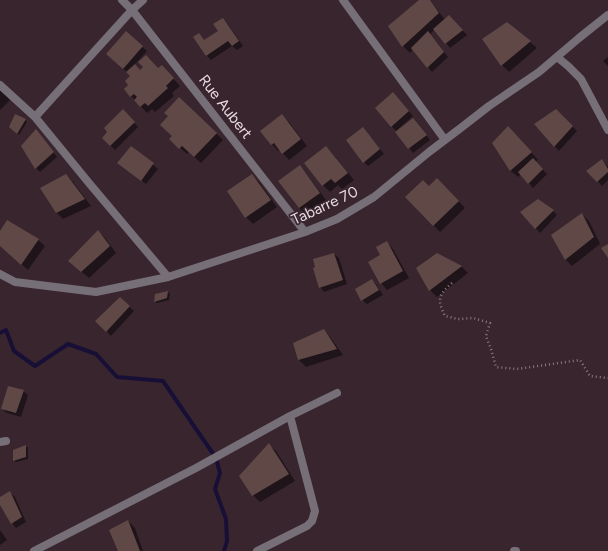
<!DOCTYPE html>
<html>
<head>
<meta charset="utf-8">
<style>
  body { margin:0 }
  canvas { display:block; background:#38252e }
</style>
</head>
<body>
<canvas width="608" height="551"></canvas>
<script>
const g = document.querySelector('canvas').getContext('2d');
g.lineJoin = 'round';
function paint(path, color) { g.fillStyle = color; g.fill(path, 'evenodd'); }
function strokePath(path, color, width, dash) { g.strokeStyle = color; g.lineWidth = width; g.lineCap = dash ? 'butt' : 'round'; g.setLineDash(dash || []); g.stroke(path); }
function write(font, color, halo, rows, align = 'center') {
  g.font = font + ' Figtree,sans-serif'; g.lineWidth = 3.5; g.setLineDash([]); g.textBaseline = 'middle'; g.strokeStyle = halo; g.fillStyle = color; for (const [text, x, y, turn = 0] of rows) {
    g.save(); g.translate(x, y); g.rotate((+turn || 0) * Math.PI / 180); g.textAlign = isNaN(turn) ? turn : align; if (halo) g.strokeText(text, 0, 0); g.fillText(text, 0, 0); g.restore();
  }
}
paint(new Path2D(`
  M420,0H430L445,20L449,16L467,35L450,48L435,29L430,34L448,57L432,72L413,49L410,53L403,46L389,26Z
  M223,19L227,23L243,46L237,50L232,46L211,60L207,56L195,38L199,35L205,41L219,31Z
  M507,23L530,42L537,48L509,72L502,65Z
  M126,33L147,51L134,65L140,71L159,69L168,73L180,86L172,93L174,96L155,112L152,109L147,113L131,96L130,86L131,76L112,58Z
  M608,57V66L603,61Z
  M0,88L12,98L0,110Z
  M179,98L223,140L201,163L189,152L187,154L170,139L173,136L169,117Z
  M397,98L413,116L396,131L376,108Z
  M556,110L577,131L559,151L535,125Z
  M123,111L138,127L115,150L103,138L108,132Z
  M282,116L289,122L307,146L289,160L280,150L278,151L272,144Z
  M25,120L27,122L19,135L10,127Z
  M418,124L430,140L413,153L397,132Z
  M367,133L384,154L368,166L364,162Z
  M515,134L538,160L535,162L547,174L533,188L521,174L518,177L511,171L493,143Z
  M40,135L57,157L40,172L36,168L22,146Z
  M131,147L158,169L146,184L123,167Z
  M326,147L333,154L354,180L342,189L338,185L330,192L323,185L306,163Z
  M602,160L608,167V180L602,186L588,171Z
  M299,166L306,173L326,200L306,214L299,208Z
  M66,175L73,182L91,206L63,219L56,212Z
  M252,175L259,182L277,207L253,224L246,217Z
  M444,186L465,208L440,232L406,197L429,187Z
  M553,211L557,215L540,233L522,212Z
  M582,214L589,221L600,244L572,266L566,260L552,235Z
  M98,231L105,238L116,253L89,278L76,267Z
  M0,233L38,240L45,246L28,270L0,245Z
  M387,242L393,249L409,278L387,290L381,283V255Z
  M334,254L339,258L347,284L324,292L320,287Z
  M438,254L462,267L468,273L437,297L430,290L417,268Z
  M372,280L376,284L383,295L367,304L362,300Z
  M168,292L170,294L169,300L157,303L155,302L156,295Z
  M120,298L134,311L111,336L97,321Z
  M324,330L330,337L343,355L306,367L299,360L295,343Z
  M23,391L28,395L21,417L7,413L2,409Z
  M269,445L276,451L295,481L260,502L253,495Z
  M26,446L28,448V459L16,462L14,460Z
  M10,493L15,497L26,522L16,528L12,523L0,503V498Z
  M128,521L135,528L143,551H119Z
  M0,530L7,540L0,545Z`), '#0007');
strokePath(new Path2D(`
  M0,333L6,330L14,351L35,366L68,344L96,354L117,377L163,381L216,458L220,473L215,489L226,519L227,541L224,551`), '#180f37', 4);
paint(new Path2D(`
  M419,0H430L439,13L402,47L388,26Z
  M449,15L463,30L445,44L433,29Z
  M223,18L239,41L232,46L228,41L206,56L193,37L199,33L204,40L218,31L213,24Z
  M507,22L531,41L501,66L482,39Z
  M126,31L143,46L123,69L106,54Z
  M428,31L444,52L427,68L411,48Z
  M146,55L158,68L162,65L174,78L166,86L168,88L148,106L145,103L140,107L134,100L137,97L134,94L130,97L124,89L128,85L125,81L130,76L126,72L135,64L140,70L143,67L138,62Z
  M393,92L409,111L391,127L375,108Z
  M179,97L217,133L194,157L182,146L179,149L169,139L172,136L160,125L168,116L164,113Z
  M123,109L135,122L110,146L102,138L107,132L104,128Z
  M556,109L573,126L554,147L534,124Z
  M15,114L26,119L17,134L9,127Z
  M282,114L301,139L282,154L274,143L271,145L260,131Z
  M413,118L427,135L408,149L395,132Z
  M508,126L532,152L510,171L492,143Z
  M363,127L380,149L363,163L346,140Z
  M36,129L54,152L35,169L21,146Z
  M131,146L154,163L141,181L117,163Z
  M326,146L348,173L335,183L331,179L322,186L304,163Z
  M533,158L543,169L528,184L518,172Z
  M602,159L608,169V172L597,182L586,171Z
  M300,165L320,193L299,208L278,181Z
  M66,174L85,199L56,213L40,188Z
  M252,174L271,200L245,218L227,191Z
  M437,178L459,201L433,226L405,197L423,180L429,186Z
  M538,199L554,210L535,229L520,212Z
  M582,213L594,237L565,260L551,235Z
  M7,220L39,239L21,265L0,246V231Z
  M98,230L110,246L81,272L68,261Z
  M387,241L403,271L380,284L368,262L380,255L376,247Z
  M608,244V258L601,248Z
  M334,253L343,280L319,288L313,268L315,267L313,259Z
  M437,253L462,266L429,291L416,268Z
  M372,279L379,290L361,301L355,289Z
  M168,291L167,298L154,302L155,294Z
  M120,297L130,306L106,332L95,321Z
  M324,329L337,349L298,360L293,343Z
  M8,386L24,390L16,413L1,409Z
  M269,443L289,474L252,496L239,476Z
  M26,445V457L13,461V450Z
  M10,491L22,517L11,524L0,505V497Z
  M128,520L140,551H118L109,530Z`), '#604847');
strokePath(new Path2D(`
  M452,283C438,295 437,300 445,316L458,319L473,318L490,323L486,336L491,349L496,367L517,369L580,360L590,376L608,378`), '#8b7b82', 2.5, [1, 3]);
strokePath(new Path2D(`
  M122,0L132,10L305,232
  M343,0L445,140
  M557,57L568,66L581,79L608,130
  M0,85L35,117L89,183L168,277
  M35,117L132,10L143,0
  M0,274L15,282L96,292L168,277L305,232L337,219L374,197L429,152L462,127L489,106L539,72L579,38L608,15
  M0,442L6,441
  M34,551L196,468L290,416L337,393
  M257,551L307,526L312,521L315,511L290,416
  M514,551H516`), '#766f78', 8);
write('15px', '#e8dae0', '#38252e', [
  ["Rue Aubert",225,107,52],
  ["Tabarre 70",325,206,-25]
]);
</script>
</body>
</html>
